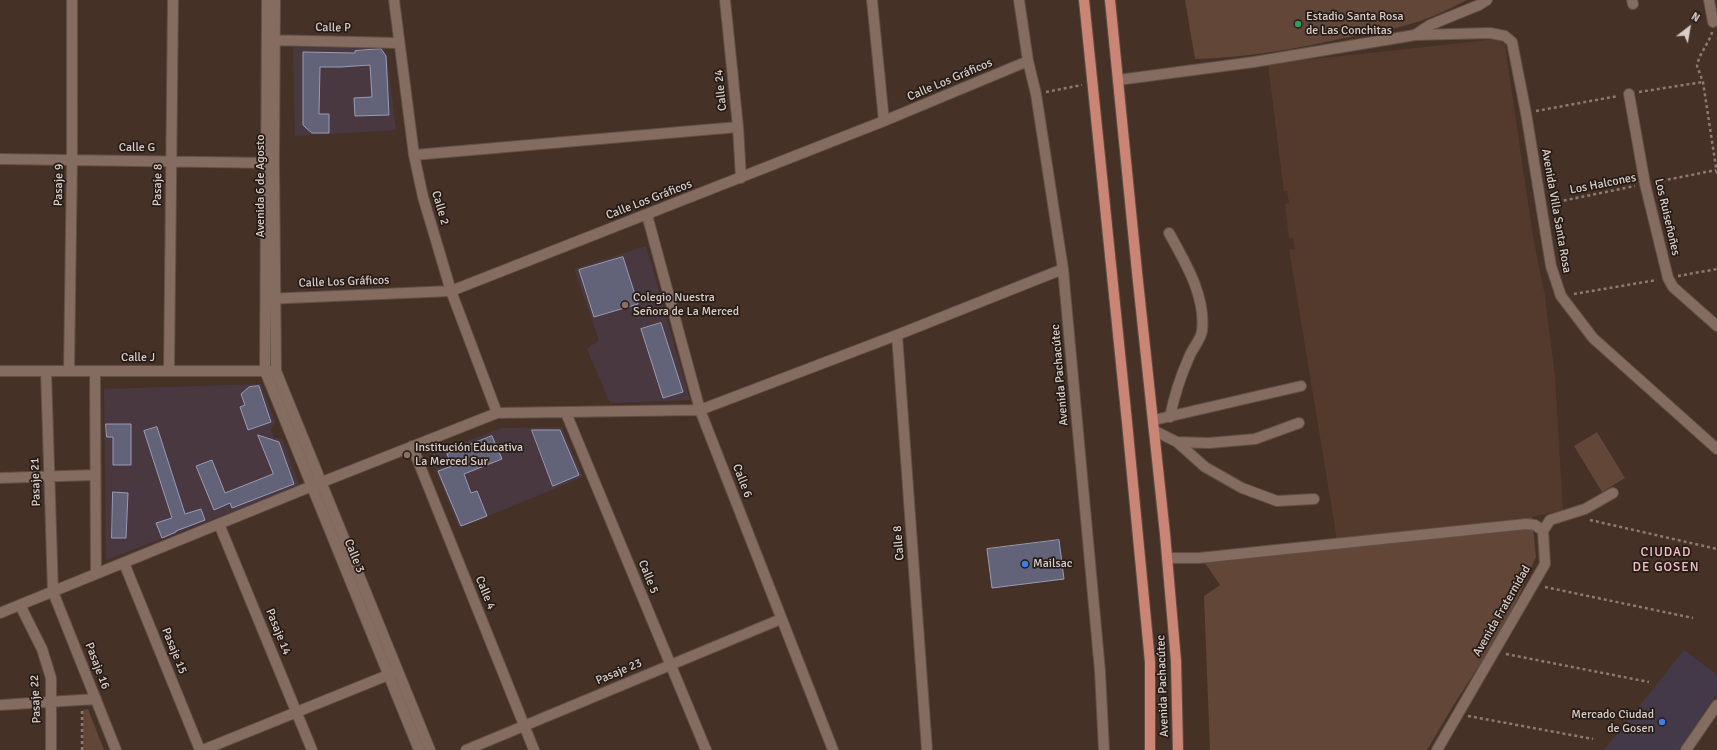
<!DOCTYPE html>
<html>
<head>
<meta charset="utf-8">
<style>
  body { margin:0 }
  #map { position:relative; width:1717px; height:750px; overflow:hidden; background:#453126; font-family:Signika,sans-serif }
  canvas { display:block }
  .north { position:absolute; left:1669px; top:8px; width:40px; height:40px; -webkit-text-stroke:3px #251b17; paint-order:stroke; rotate:31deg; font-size:11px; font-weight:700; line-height:16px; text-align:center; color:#dbcec7 }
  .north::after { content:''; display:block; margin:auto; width:14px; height:18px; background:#dbcec7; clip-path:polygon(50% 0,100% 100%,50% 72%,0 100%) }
</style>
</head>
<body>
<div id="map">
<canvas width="1717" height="750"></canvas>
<div class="north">N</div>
</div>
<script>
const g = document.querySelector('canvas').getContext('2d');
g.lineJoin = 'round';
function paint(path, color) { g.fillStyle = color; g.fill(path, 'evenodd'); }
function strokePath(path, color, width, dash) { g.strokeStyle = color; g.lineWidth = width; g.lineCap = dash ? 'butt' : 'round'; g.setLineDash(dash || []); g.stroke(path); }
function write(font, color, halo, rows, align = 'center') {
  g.font = font + ' Signika,sans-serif'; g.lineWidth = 3.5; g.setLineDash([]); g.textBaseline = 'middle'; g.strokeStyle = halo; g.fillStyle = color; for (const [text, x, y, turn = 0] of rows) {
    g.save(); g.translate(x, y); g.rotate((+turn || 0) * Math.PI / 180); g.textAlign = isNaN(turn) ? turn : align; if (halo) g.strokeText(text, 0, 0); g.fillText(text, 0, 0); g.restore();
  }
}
paint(new Path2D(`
  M1684,650L1717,675V693L1679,750H1604Z`), '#443949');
paint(new Path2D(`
  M1497,39L1505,45L1533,237L1545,296L1555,376L1563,510L1532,517L1337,540L1292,267L1289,250L1295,249L1293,238H1289L1285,204L1289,203L1287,191H1284L1282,177L1268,64Z`), '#543a2c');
paint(new Path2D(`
  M293,47L382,48L387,55L396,130L295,136Z
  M646,246L690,400L610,403L587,349L599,340L574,269Z
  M261,384L275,422L271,429L274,438L282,439L300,486L106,560L104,389Z
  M562,427L583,477L459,528L430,455L502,428Z`), '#4a3841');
paint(new Path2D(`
  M1185,0H1467C1455,6 1443,12 1431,17C1404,28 1374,32 1345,38C1295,49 1246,58 1195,59Z
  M1597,432L1625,478L1602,492L1574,446Z
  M1532,517L1536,557L1514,607L1484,658L1453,706L1427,750H1210L1204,596L1220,585L1203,560Z
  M88,709L104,750H83V710Z`), '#624638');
const building = new Path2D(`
  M381,49L386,56L389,115L355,116L354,98L372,97L370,65L341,67H320L319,114H329V133H312L306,128L303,125V52L355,53V51Z
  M623,257L638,304L594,317L579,270Z
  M661,323L683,392L663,398L641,329Z
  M259,386L271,422L248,430L240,407L245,405L241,394L249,387Z
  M106,424H131V465H113V437H107Z
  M157,427L185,514L201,509L205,520L176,531V532L162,538L156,523L172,518L144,431Z
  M532,430H560L579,475L553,486Z
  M258,435L279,442L294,484L232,508L230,503L214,510L196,466L212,460L225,493L273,474Z
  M492,436L502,459L464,474L471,493L477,491L487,516L461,526L438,471L452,466L447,454Z
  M113,492L128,493L126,538H112Z
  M1059,540L1064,579L992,588L987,549Z`);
paint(building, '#626379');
strokePath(building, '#9a9bb3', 1);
const minor = new Path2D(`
  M267,0L265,371L419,750
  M275,0L274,163L276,371L430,750
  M394,0L414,155L423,197L451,291L497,413
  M725,0L738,127L741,178
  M872,0L884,121
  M1019,0L1028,61L1036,94L1063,269L1100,671L1104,750
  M1632,0L1633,4
  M1709,0L1713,22
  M1415,35L1490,33L1505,36L1512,42L1526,113L1551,266L1561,296L1593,338L1717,449
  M268,40L398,43
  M1118,80L1254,62L1415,35L1430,25L1479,5L1487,0
  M1629,94L1645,184L1668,278L1673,287L1717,326
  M414,155L738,127
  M0,159L272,163
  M647,215L700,410L833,750
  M1169,233C1185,262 1206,296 1202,331C1201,339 1193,348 1190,355C1181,375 1174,396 1170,417
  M266,299L451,291L884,121L1028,61
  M897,335L927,750
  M0,371H272
  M46,371L53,592L116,750
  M69,371L72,160V0
  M95,371L96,574
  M169,371L173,0
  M566,413L706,750
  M1154,420L1301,386
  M1155,431L1177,442L1205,467L1242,488L1277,501L1314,499
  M1177,442L1209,443L1255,439L1299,423
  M412,446L534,750
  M0,478L95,475
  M219,524L312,750
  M1167,558H1199L1526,524L1535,525L1543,531
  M124,563L200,750
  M20,605L42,649L51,678V750
  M0,613L312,486L497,413L700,410L897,335L1063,269
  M0,705L96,699
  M203,750L393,673
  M466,750L781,619
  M1437,750L1545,564L1543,531L1550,520L1585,509L1613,493
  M1686,750L1717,705`);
const major = new Path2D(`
  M1084,0L1127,422L1150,662V750
  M1110,0L1137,272L1165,534L1176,661L1178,750`);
strokePath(minor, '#604f46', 12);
strokePath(major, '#604f46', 12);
strokePath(new Path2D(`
  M1712,32L1711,36L1699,58L1697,66L1703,82L1717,174
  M1046,92L1082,85
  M1639,92L1703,82
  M1536,111L1618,96
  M1656,182L1716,170
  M1552,203L1635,186
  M1678,276L1717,269
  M1574,294L1657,280
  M1590,520L1717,549
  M1545,587L1693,618
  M1506,654L1649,682
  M1468,716L1593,739
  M82,750V711`), '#8c7b72', 2.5, [3, 3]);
strokePath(minor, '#846c60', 10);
strokePath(major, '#cb8575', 10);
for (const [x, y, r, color] of [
  [1298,24,4,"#2e9e5b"],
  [625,305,4,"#8d6e63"],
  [407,455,4,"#8d6e63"],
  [1025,564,4,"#3f7fe0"],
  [1662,722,4,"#3f7fe0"]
]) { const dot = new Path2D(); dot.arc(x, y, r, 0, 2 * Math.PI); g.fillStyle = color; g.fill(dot); strokePath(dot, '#251b17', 1.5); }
write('12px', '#dbcec7', '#251b17', [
  ["Estadio Santa Rosa",1306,17],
  ["de Las Conchitas",1306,31],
  ["Colegio Nuestra",633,298],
  ["Señora de La Merced",633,312],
  ["Institución Educativa",415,448],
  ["La Merced Sur",415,462],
  ["Mailsac",1033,564],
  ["Mercado Ciudad",1654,715,"right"],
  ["de Gosen",1654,729,"right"]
], 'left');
write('12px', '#dbcec7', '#251b17', [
  ["Calle P",333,28,1],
  ["Calle Los Gráficos",950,80,-23],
  ["Calle 24",721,90,-96],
  ["Calle G",137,148],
  ["Los Halcones",1603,184,-11],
  ["Pasaje 9",59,185,-89],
  ["Pasaje 8",158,185,-89],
  ["Avenida 6 de Agosto",261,186,-90],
  ["Calle Los Gráficos",649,200,-21],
  ["Calle 2",440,208,74],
  ["Avenida Villa Santa Rosa",1556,211,80],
  ["Los Ruiseñoñes",1667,217,77],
  ["Calle Los Gráficos",344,282,-2],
  ["Calle J",138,358],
  ["Avenida Pachacútec",1060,375,-95],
  ["Calle 6",742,481,69],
  ["Pasaje 21",36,482,-92],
  ["Calle 8",899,543,-94],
  ["Calle 3",354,556,68],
  ["Calle 5",648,577,68],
  ["Calle 4",485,593,68],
  ["Avenida Fraternidad",1502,611,-60],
  ["Pasaje 14",278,632,68],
  ["Pasaje 15",174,651,68],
  ["Pasaje 16",97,666,69],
  ["Pasaje 23",619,672,-23],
  ["Avenida Pachacútec",1163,686,-92],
  ["Pasaje 22",36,699,-93]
]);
g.letterSpacing = '1px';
write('13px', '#f6c1c6', '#251b17', [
  ["CIUDAD",1666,553],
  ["DE GOSEN",1666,568]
]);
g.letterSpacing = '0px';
</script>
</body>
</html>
